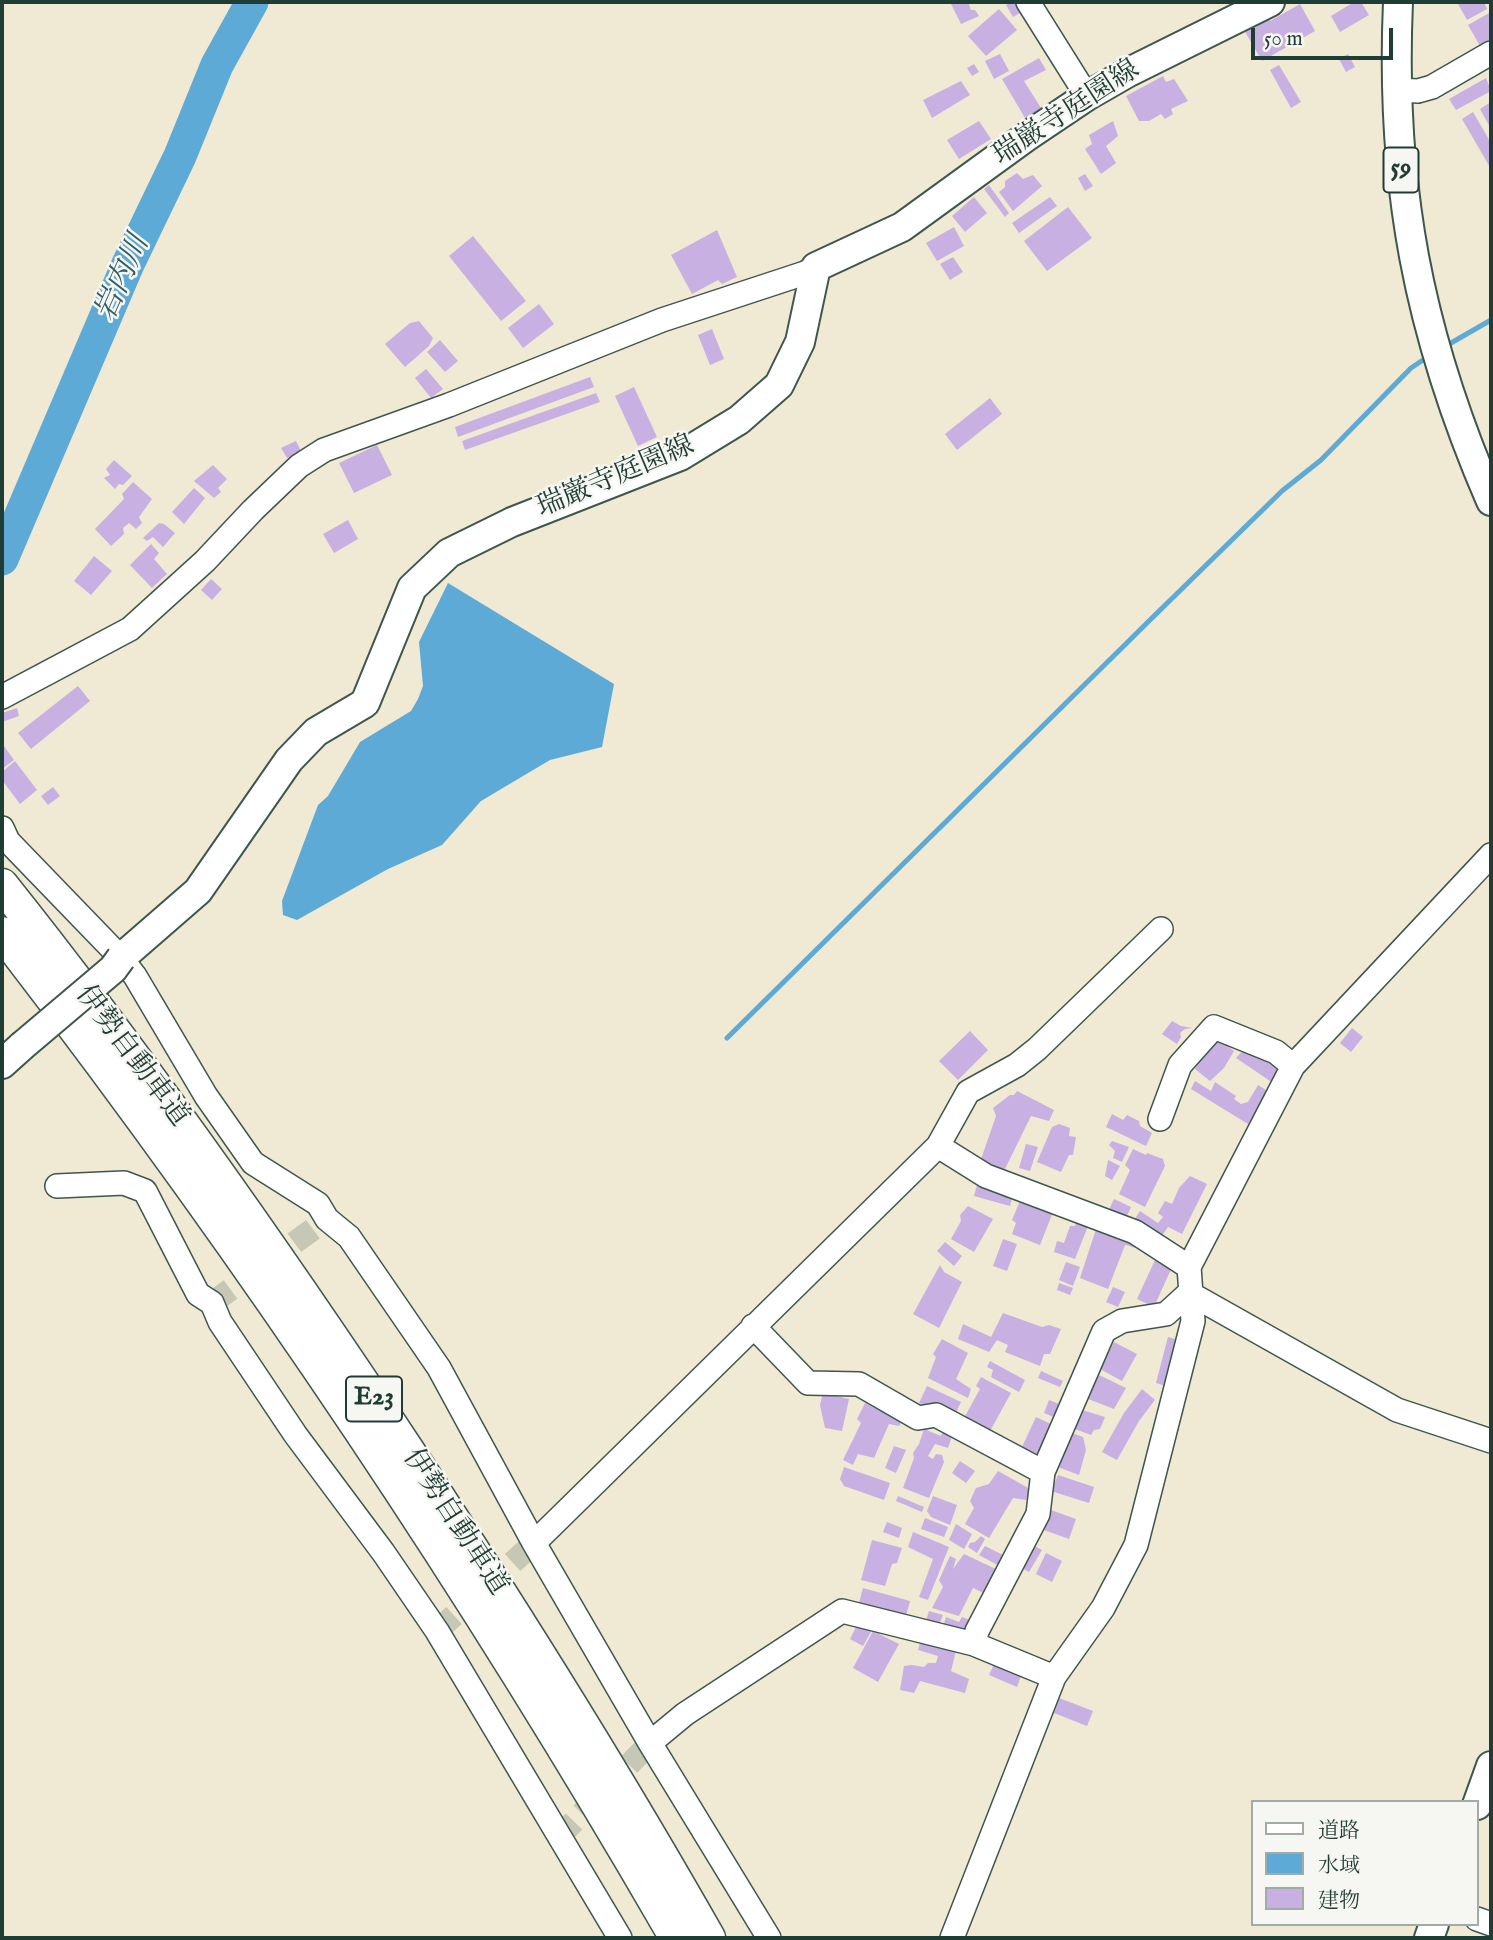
<!DOCTYPE html>
<html>
<head>
<meta charset="utf-8">
<style>
  body { margin:0 }
  #map { position:relative; width:1493px; height:1940px; overflow:hidden; background:#f0e9d4; font-family:"IM FELL English","Noto Serif JP",serif }
  canvas { display:block }
  .frame { position:absolute; inset:0; border:4px solid #1f3d34; pointer-events:none }
  .legend { position:absolute; left:1251px; top:1800px; width:228px; height:126px; box-sizing:border-box; background:#f6f6f2; border:2px solid #a0aca6; margin:0; padding:9px 12px; list-style:none; font-size:21px; color:#1f3d34 }
  .legend li { display:flex; align-items:center; gap:14px; height:35px }
  .legend b { width:35px; border:2px solid #a0aca6 }
  .scale { position:absolute; left:1251px; top:28px; width:142px; height:32px; box-sizing:border-box; border:4px solid #1f3d34; border-top:0; padding-left:9px; font-size:21px; line-height:24px; white-space:nowrap; color:#1f3d34; -webkit-text-stroke:5px #f6f6f2; paint-order:stroke }
</style>
</head>
<body>
<div id="map">
<canvas width="1493" height="1940"></canvas>
<div class="frame"></div>
<ul class="legend">
<li><b style="height:9px;background:#fff"></b>道路</li>
<li><b style="height:19px;background:#5eaad6"></b>水域</li>
<li><b style="height:19px;background:#c9b0e2"></b>建物</li>
</ul>
<div class="scale">50 m</div>
</div>
<script>
const g = document.querySelector('canvas').getContext('2d');
g.lineJoin = 'round';
function paint(path, color) { g.fillStyle = color; g.fill(path, 'evenodd'); }
function strokePath(path, color, width, dash) { g.strokeStyle = color; g.lineWidth = width; g.lineCap = dash ? 'butt' : 'round'; g.setLineDash(dash || []); g.stroke(path); }
function write(font, color, halo, rows, align = 'center') {
  g.font = font + ' "IM FELL English","Noto Serif JP",serif'; g.lineWidth = 5; g.setLineDash([]); g.textBaseline = 'middle'; g.strokeStyle = halo; g.fillStyle = color; for (const [text, x, y, turn = 0] of rows) {
    g.save(); g.translate(x, y); g.rotate((+turn || 0) * Math.PI / 180); g.textAlign = isNaN(turn) ? turn : align; if (halo) g.strokeText(text, 0, 0); g.fillText(text, 0, 0); g.restore();
  }
}
paint(new Path2D(`
  M448,583L614,684L602,747L550,760L481,801L442,845L388,869L297,920L283,915L282,901L318,805L328,796L360,742L411,711L418,699L423,686L419,642Z`), '#5eaad6');
strokePath(new Path2D(`
  M1444,347L1491,320
  M727,1038L1152,618L1282,491L1321,460L1411,368L1429,356`), '#5eaad6', 5);
strokePath(new Path2D(`
  M2,559L128,264L180,156L217,65L252,2`), '#5eaad6', 33);
paint(new Path2D(`
  M950,2H968L971,10H975L979,16L961,24Z
  M1012,2H1018L1023,11L1013,17L1006,5Z
  M1354,2H1361L1369,15L1340,32L1331,16Z
  M1457,2H1484L1487,9L1467,20Z
  M1300,4L1315,31L1262,61L1244,30L1269,17L1270,21Z
  M999,9L1017,30L986,56L968,36Z
  M1491,12V39L1480,46L1468,25Z
  M1000,54L1009,71L994,79L985,61Z
  M1348,54L1355,67L1346,72L1339,59Z
  M1039,58L1046,70L1024,81L1041,108L1025,118L1002,79Z
  M974,64L979,72L972,76L967,68Z
  M1279,65L1301,102L1291,108L1270,70Z
  M1163,76L1166,82L1174,79L1188,101L1171,109L1173,114L1165,119L1161,114L1149,121H1139L1126,96Z
  M1486,78L1491,91L1456,110L1449,99Z
  M961,81L970,95L932,118L923,100Z
  M1491,102V129L1480,109Z
  M1473,112L1491,143V169L1462,119Z
  M979,121L991,139L959,159L947,140Z
  M1113,121L1118,136L1106,146L1116,163L1101,174L1085,149L1092,144L1089,135Z
  M1017,173L1023,179L1033,175L1042,186L1013,211L999,192L1005,187V181Z
  M1085,174L1093,186L1085,191L1078,178Z
  M989,185L1009,213L1005,217L984,189Z
  M974,197L987,213L965,232L952,216Z
  M1050,197L1057,206L1019,233L1012,223Z
  M1068,207L1092,238L1047,271L1024,241Z
  M954,227L964,246L937,261L926,243Z
  M717,230L737,277L722,284L718,280L692,294L671,255Z
  M473,236L526,301L501,321L449,256Z
  M953,257L963,272L950,280L940,264Z
  M539,304L554,324L523,348L508,328Z
  M419,321L433,338L429,346L405,367L385,344L410,323Z
  M712,329L724,359L710,365L698,335Z
  M440,340L458,361L445,372L427,352Z
  M426,369L443,389L431,398L415,378Z
  M590,377L594,387L458,437L455,427Z
  M634,387L657,437L638,446L615,396Z
  M596,393L600,402L465,450L462,441Z
  M990,398L1002,414L957,450L945,434Z
  M296,441L301,451L287,458L281,448Z
  M377,445L392,475L354,493L339,463Z
  M114,460L132,476L123,485L119,484L115,489L104,478L110,475L106,469Z
  M213,465L227,479L218,488L221,492L214,498L194,481Z
  M133,482L152,499L139,517L142,523L136,529L129,523L123,528L124,534L111,546L95,529L124,499L122,494Z
  M194,488L205,498L184,524L172,512Z
  M348,520L358,539L334,553L323,534Z
  M159,523L164,524L175,533L163,547L153,537L147,541L143,538Z
  M151,544L159,553L154,559L167,574L152,588L130,565Z
  M94,556L112,571L91,595L74,581Z
  M211,579L222,589L212,600L201,590Z
  M78,686L90,701L31,749L18,733Z
  M17,708L19,716L2,722V713Z
  M4,746L14,760L2,769V748Z
  M15,761L37,790L20,804L2,780V772Z
  M53,787L60,796L48,805L41,796Z
  M1172,1021L1181,1026L1192,1028L1185,1029L1180,1033L1181,1037L1177,1044L1162,1034Z
  M1352,1028L1363,1037L1351,1052L1340,1043Z
  M970,1031L988,1050L958,1080L939,1061Z
  M1216,1037L1234,1051L1224,1068L1210,1081L1195,1069L1200,1061L1199,1057Z
  M1246,1047L1282,1069L1273,1083L1236,1058Z
  M1195,1081L1211,1091L1215,1082L1236,1096L1234,1099L1241,1104L1248,1102L1258,1085L1269,1092L1248,1124L1191,1089Z
  M1017,1091L1054,1110L1049,1121L1031,1116L1003,1173L980,1162L996,1116L993,1108L1010,1095H1014Z
  M1112,1114L1123,1120L1127,1115L1139,1121L1140,1126L1152,1133L1146,1146L1106,1127Z
  M1059,1124L1070,1128L1069,1136L1076,1137L1073,1155H1069L1061,1172L1037,1162L1052,1127Z
  M1112,1141L1129,1147L1122,1162L1113,1158L1115,1151L1109,1145Z
  M1026,1144L1038,1147L1030,1171L1019,1168Z
  M1133,1149L1146,1155L1147,1153L1163,1159L1165,1166L1145,1207L1119,1194L1130,1170L1125,1165Z
  M1108,1160L1120,1166L1112,1180L1105,1176Z
  M1190,1176L1207,1184L1182,1234L1168,1227L1157,1243L1130,1226L1140,1211L1158,1223L1163,1217L1158,1213L1165,1201L1172,1204L1179,1188Z
  M978,1181L1014,1191L1010,1206L974,1196Z
  M1022,1196L1055,1207L1040,1245L1012,1234L1016,1223L1012,1220Z
  M1114,1199L1131,1207L1125,1220L1108,1212Z
  M968,1206L993,1219L974,1252L951,1239L961,1221L960,1215Z
  M1079,1216L1090,1221L1075,1259L1054,1252L1057,1241L1064,1243L1070,1226H1075Z
  M1097,1226L1138,1242L1136,1248L1125,1245L1108,1289L1080,1278Z
  M1003,1239L1017,1244L1007,1271L993,1266Z
  M945,1242L962,1256L954,1266L937,1251Z
  M1155,1260L1172,1267L1154,1307L1137,1299Z
  M1066,1262L1080,1267L1073,1286L1059,1280Z
  M940,1265L944,1272L962,1282L939,1328L913,1314Z
  M1059,1283L1073,1288L1070,1295L1057,1290Z
  M1113,1287L1125,1292L1118,1307L1106,1302Z
  M1003,1313L1042,1327L1049,1325L1061,1329L1050,1354H1044L1040,1366L1005,1352L1008,1345L997,1340L989,1352L958,1339L963,1324L991,1337Z
  M1168,1337L1178,1340L1166,1386L1156,1383Z
  M942,1339L968,1353L956,1379L971,1389L968,1398L928,1378L936,1357L933,1354Z
  M1114,1342L1137,1354L1122,1381L1100,1369Z
  M990,1361L1025,1380L1019,1392L991,1377L993,1370L987,1367Z
  M1041,1371L1063,1381L1060,1387L1038,1378Z
  M1095,1373L1126,1388L1114,1409L1083,1397Z
  M981,1377L1011,1393L989,1433L963,1420L980,1389L976,1386Z
  M927,1386L961,1402L953,1419L919,1403Z
  M1142,1389L1155,1400L1139,1421L1117,1460L1102,1452L1124,1413Z
  M823,1393L849,1399L842,1431L825,1428L820,1405Z
  M1049,1400L1062,1405L1056,1418L1044,1413Z
  M865,1403L879,1410L883,1408L903,1419L899,1426L889,1424L874,1458L858,1454L853,1465L843,1460L861,1423L857,1419Z
  M1079,1409L1105,1417L1100,1429L1094,1430L1091,1435L1072,1428Z
  M1036,1417L1053,1425L1040,1455L1022,1447Z
  M924,1429L941,1436L943,1429L953,1433L948,1448L935,1444L928,1456L933,1459L936,1454L942,1455L944,1462L929,1498L903,1488L914,1458L913,1453L919,1444Z
  M1072,1433L1083,1437L1086,1450L1079,1475L1058,1467Z
  M894,1446L906,1450L896,1473L885,1468Z
  M960,1461L975,1471L966,1483L952,1473Z
  M844,1467L890,1483L884,1500L844,1486L840,1479Z
  M998,1471L1030,1489L1026,1500L1013,1498L989,1538L965,1524L974,1508L970,1501L976,1488L989,1484Z
  M1058,1475L1094,1487L1089,1503L1051,1491Z
  M898,1496L924,1507L922,1512L896,1501Z
  M933,1496L957,1505L950,1525L931,1517L927,1511Z
  M1051,1510L1076,1519L1069,1539L1044,1530Z
  M925,1518L948,1527L944,1537L921,1529Z
  M887,1522L902,1528L899,1538L883,1532Z
  M956,1524L972,1534L964,1549L949,1540Z
  M913,1532L949,1547L928,1600L919,1597L933,1559L908,1547Z
  M981,1536L985,1539L977,1553L968,1547L970,1543L975,1542Z
  M872,1540L902,1548L897,1563L892,1564L885,1586L861,1580Z
  M1031,1544L1042,1550L1029,1572L1018,1566Z
  M985,1546L1009,1558L1003,1568L979,1555Z
  M1046,1553L1062,1561L1052,1582L1036,1574Z
  M964,1554L1000,1571L990,1596L973,1588L959,1616L932,1608L943,1587L939,1580L950,1556L956,1559L953,1569Z
  M863,1588L910,1601L906,1616L859,1603Z
  M929,1611L943,1615L938,1628L925,1624Z
  M946,1617L959,1622L962,1617L970,1620L966,1635L943,1627Z
  M857,1625L872,1630L863,1646L850,1639Z
  M873,1631L899,1644L878,1682L853,1668Z
  M922,1635L957,1647L951,1671L969,1679L965,1693L920,1681L914,1693L900,1690L904,1666L912,1665L924,1667L928,1663H936L938,1656L918,1650Z
  M995,1662L1022,1673L1017,1687L989,1675Z
  M1059,1698L1093,1711L1087,1726L1054,1713Z`), '#c9b0e2');
strokePath(new Path2D(`
  M212,1303L327,1219
  M437,1631L534,1543
  M558,1838L650,1743`), '#c6c7b4', 23, [23, 11]);
const minor = new Path2D(`
  M1028,2L1087,96
  M1397,90L1418,91L1432,87L1491,53
  M2,697L130,629L205,561L253,510L299,466L324,450L449,405L662,320L805,273L816,267
  M2,828L8,841L121,958L135,976L206,1096L253,1163L318,1204L327,1219L349,1237L439,1368L534,1543L650,1743L769,1938
  M1160,1119L1180,1065L1214,1027L1276,1052L1293,1066
  M938,1146L986,1176L1135,1232L1189,1267
  M57,1186L124,1183L145,1191L198,1294L212,1303L220,1322L295,1434L383,1552L437,1631L620,1938
  M1189,1293L1397,1410L1491,1441
  M753,1326L808,1383L859,1384L918,1418L936,1415L1043,1472
  M534,1543L938,1146L968,1092L1017,1065L1037,1049L1161,929
  M974,1644L977,1631L1038,1514L1043,1472L1104,1331L1122,1321L1166,1314L1189,1293
  M650,1743L685,1714L842,1611L974,1644L1054,1677
  M1477,1919L1491,1924
  M952,1938L1054,1677L1103,1608L1136,1545L1193,1321L1189,1267L1293,1066L1491,855`);
const major = new Path2D(`
  M1398,2C1390,184 1418,333 1491,501
  M121,958L198,891L289,760L316,732L365,703L412,588L449,553L512,522L680,456L739,420L779,385L800,342L816,267L902,227L1026,137L1087,96L1127,73L1270,2
  M2,1064L22,1046
  M1477,1805L1491,1766
  M1429,1938L1434,1924`);
const highway = new Path2D(`
  M2,885C148,1068 282,1260 411,1455C515,1613 616,1774 709,1938
  M2,933C249,1253 474,1588 676,1938`);
strokePath(minor, '#3e574c', 26);
strokePath(major, '#3e574c', 32);
strokePath(highway, '#3e574c', 35);
strokePath(minor, '#fff', 23);
strokePath(major, '#fff', 28);
strokePath(highway, '#fff', 32);
const majorBridge = new Path2D(`
  M22,1046L113,969L121,958`);
strokePath(majorBridge, '#3e574c', 32, []);
strokePath(majorBridge, '#fff', 28);
for (const [x, y, w] of [
  [1401,170,35],
  [374,1399,56]
]) { const box = new Path2D(); box.roundRect(x - w / 2, y - 22.5, w, 45, 5); g.fillStyle = '#f6f6f2'; g.fill(box); strokePath(box, '#1f3d34', 2); }
write('bold 26px', '#1f3d34', null, [
  ["59",1401,170],
  ["E23",374,1399]
]);
write('28px', '#1f3d34', '#f6f6f2', [
  ["瑞巌寺庭園線",1067,114,-33],
  ["瑞巌寺庭園線",616,478,-23],
  ["伊勢自動車道",131,1057,53],
  ["伊勢自動車道",454,1523,57]
]);
write('italic 30px', '#325e65', '#f6f6f2', [
  ["岩内川",124,279,-66]
]);
</script>
</body>
</html>
